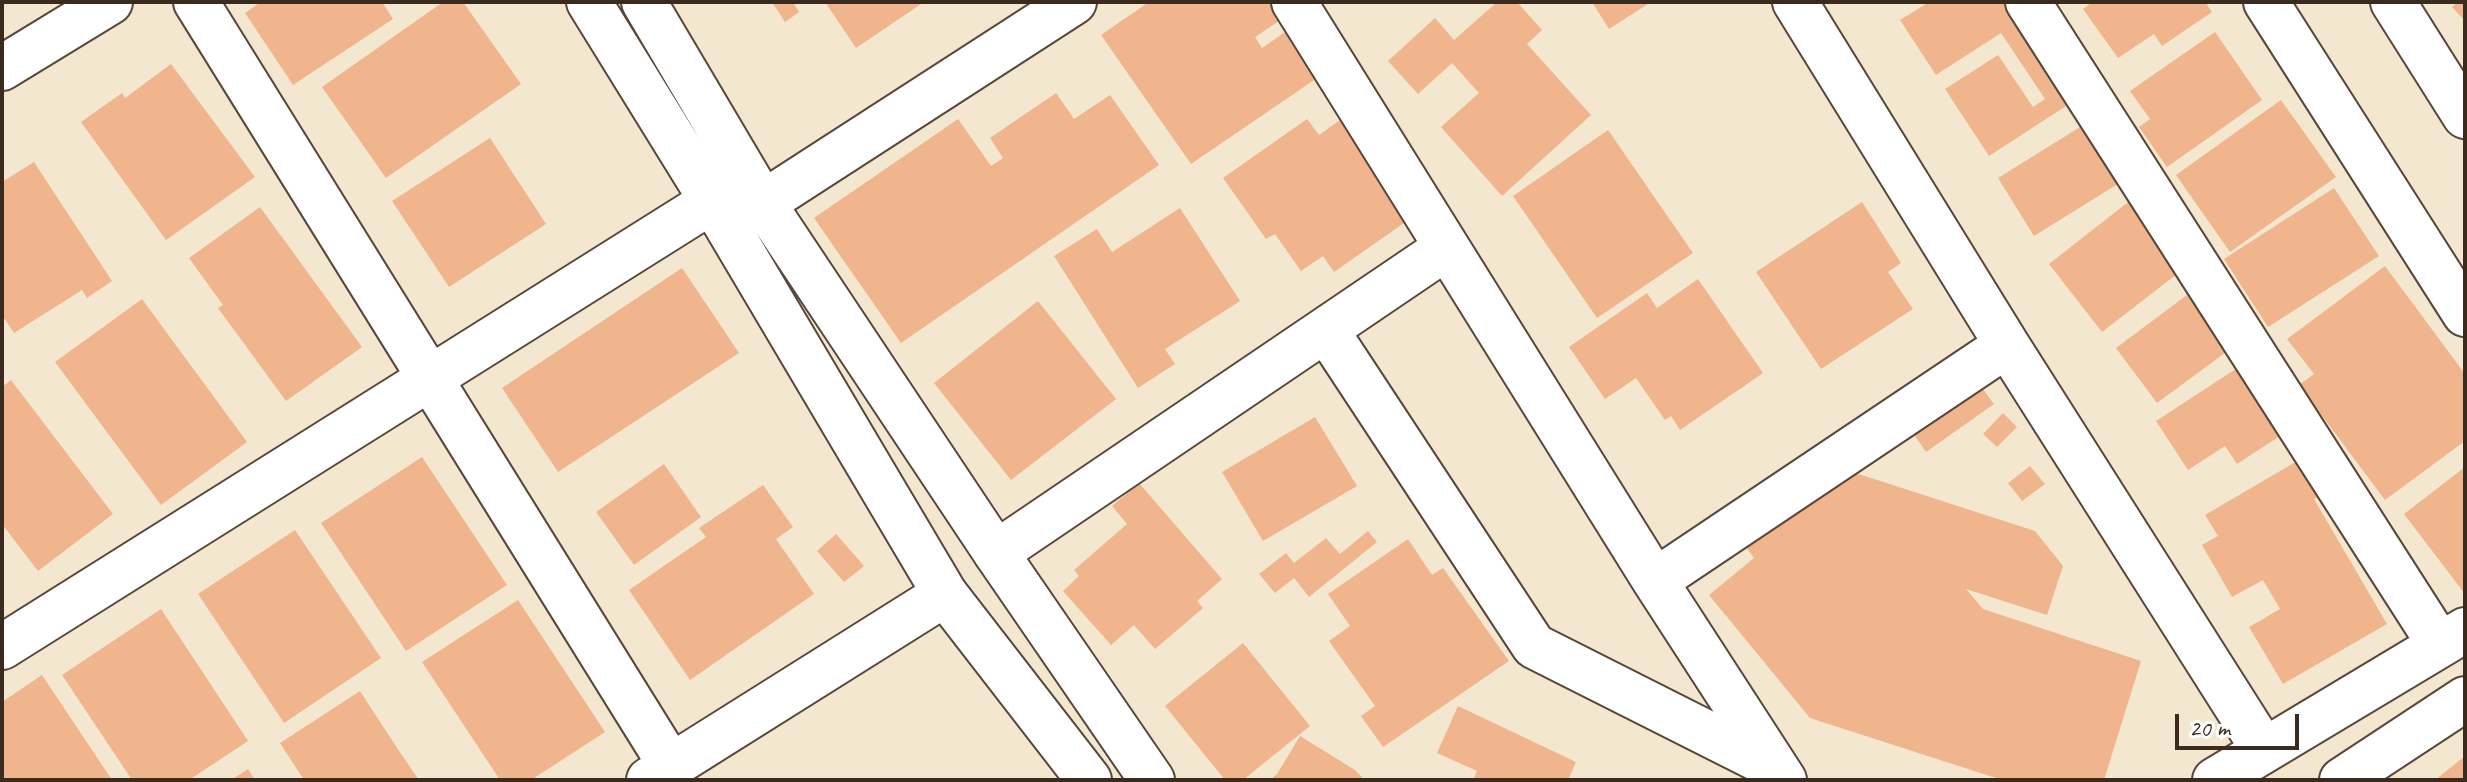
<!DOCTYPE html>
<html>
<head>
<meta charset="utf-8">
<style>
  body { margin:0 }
  #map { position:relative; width:2467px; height:782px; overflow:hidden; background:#f3e7cf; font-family:Caveat,sans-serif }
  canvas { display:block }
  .frame { position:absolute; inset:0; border:4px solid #3b2a1e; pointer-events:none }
  .scale { position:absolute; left:2175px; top:714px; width:124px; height:36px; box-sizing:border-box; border:4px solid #3b2a1e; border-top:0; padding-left:10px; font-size:24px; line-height:28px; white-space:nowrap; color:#3b2a1e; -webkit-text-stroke:6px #fff; paint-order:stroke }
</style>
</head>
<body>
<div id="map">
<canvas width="2467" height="782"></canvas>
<div class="frame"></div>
<div class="scale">20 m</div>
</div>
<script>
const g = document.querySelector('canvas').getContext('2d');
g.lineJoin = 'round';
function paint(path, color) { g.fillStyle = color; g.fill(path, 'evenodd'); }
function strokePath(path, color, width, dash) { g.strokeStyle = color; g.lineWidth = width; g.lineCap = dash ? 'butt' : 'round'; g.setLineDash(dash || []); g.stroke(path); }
paint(new Path2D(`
  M261,2H382L393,19L293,85L245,13Z
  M443,2H463L521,84L386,178L322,87Z
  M772,2H793L799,12L785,22Z
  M825,2H924L856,48Z
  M1149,2H1275L1285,17L1255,37L1262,48L1288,30L1320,76L1191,164L1101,35Z
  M1497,2H1517L1542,30L1527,44L1591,115L1502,196L1441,127L1479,93L1452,63L1418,94L1388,61L1435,18L1454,40Z
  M1592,2H1651L1609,29Z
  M1925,2H2018L2080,97L1989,156L1945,89L1998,55L2033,107L2045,99L2001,33L1936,75L1900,20L1926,4Z
  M2093,2H2205L2212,12L2162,46L2154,34L2118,58L2083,9Z
  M2458,2H2465V21L2452,7Z
  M2215,32L2262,100L2167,167L2139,127L2150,119L2130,91Z
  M171,64L255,177L166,240L81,122L122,93L125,98Z
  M1056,93L1074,119L1110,95L1159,165L901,343L814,218L958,119L991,166L1003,158L990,138Z
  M2281,100L2336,177L2230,252L2176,175Z
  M1343,118L1414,216L1334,272L1323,256L1301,271L1275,234L1266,239L1223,178L1307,119L1319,135Z
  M2085,124L2121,182L2034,236L1998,178Z
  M1608,130L1693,253L1597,318L1513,196Z
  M490,138L546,224L449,287L392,201Z
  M34,162L112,281L87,298L82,290L14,333L2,315V182Z
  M2334,188L2379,256L2268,327L2224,259Z
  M2132,199L2186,267L2102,332L2049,264Z
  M1862,202L1901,263L1888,272L1913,309L1821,369L1756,272Z
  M260,207L362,347L286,401L218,308L223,305L189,258Z
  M1180,208L1240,301L1165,349L1175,364L1138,388L1054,256L1097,229L1112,252Z
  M2385,266L2465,374V441L2385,500L2299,385L2314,374L2287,339Z
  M682,268L739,353L558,472L502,388Z
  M1698,279L1763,373L1680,430L1671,416L1665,420L1636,378L1605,399L1569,347L1647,293L1657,308Z
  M2191,292L2233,347L2157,403L2116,348Z
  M142,299L247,442L161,505L55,362Z
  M1038,301L1116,399L1011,480L934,383Z
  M2245,363L2289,430L2237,464L2225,446L2188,470L2156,421Z
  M1974,377L1994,404L1926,452L1906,423Z
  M11,380L113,514L38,571L2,524V387Z
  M2003,413L2017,427L1997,447L1983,434Z
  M1315,417L1357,486L1263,541L1222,472Z
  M422,457L507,585L406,651L321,523Z
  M2304,457L2324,493L2314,499L2387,624L2283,684L2249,627L2280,609L2263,580L2232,597L2202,545L2218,536L2205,515Z
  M664,464L701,517L634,565L596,512Z
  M2030,466L2045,484L2022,501L2008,483Z
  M1837,467L2035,531L2063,566L2047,615L1966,589L1983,609L2141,661L2104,780H2002L1810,718L1709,595L1754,558L1743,543Z
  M2465,467V594L2404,514Z
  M1139,483L1222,579L1197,601L1203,608L1155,649L1134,625L1111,645L1063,591L1079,576L1074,570L1127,524L1112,506Z
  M763,485L793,527L776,539L814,594L690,680L629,590L706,537L699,528Z
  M295,530L381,658L284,723L198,594Z
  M1368,531L1377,542L1309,597L1294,578L1275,593L1259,574L1286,553L1294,563L1326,538L1340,554Z
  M836,534L864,566L844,582L817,551Z
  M1408,539L1432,575L1443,568L1509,661L1383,747L1361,716L1375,706L1329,641L1350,626L1328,594Z
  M518,600L605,732L531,780H500L422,662Z
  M161,609L248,741L189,780H132L62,675Z
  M1243,643L1310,726L1243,780H1225L1165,706Z
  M42,675L112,780H2V702Z
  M360,691L399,751L419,780H304L280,743Z
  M1458,706L1576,762L1568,780H1473L1477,771L1437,753Z
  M1300,736L1355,770L1365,780H1270L1277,774Z
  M2465,756V780H2435Z
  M248,769L255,780H231Z`), '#f0b58c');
const minor = new Path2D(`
  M196,2L671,766
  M1294,2L1655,581L1784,780
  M1795,2L2007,345L2264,750
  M2028,2L2440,645
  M2266,2L2465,314
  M2393,2L2465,116
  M2,68L110,2
  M763,203L1074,2
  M1326,330L1534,646L1776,768
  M996,553L1446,248
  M1655,581L2007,345
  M2,647L712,201
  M649,780L945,594
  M2215,780L2465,630
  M2342,780L2465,699`);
const tertiary = new Path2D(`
  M589,2L712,201L945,594L1089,780
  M644,2L763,203L996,553L1152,780`);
strokePath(minor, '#574639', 48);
strokePath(tertiary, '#574639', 48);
strokePath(minor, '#fff', 44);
strokePath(tertiary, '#fff', 44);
</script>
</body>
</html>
